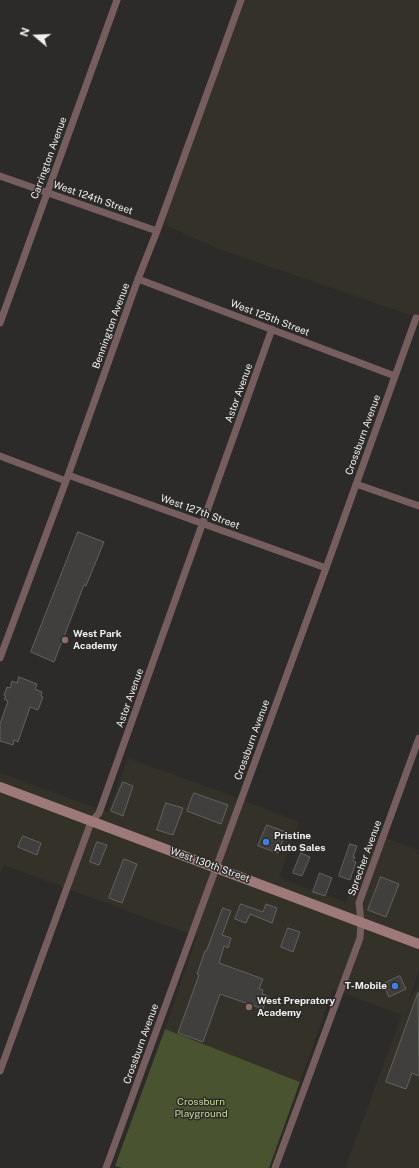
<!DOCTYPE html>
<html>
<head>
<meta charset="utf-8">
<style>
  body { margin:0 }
  #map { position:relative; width:419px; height:1168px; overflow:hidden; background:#2c2b29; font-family:"Public Sans",sans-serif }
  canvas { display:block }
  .north { position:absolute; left:16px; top:16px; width:40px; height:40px; -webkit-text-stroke:3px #2c2b29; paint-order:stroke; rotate:289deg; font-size:11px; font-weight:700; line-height:16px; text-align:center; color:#efefed }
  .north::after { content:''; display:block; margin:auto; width:14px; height:18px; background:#efefed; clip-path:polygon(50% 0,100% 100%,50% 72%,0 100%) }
</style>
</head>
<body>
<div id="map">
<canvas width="419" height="1168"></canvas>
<div class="north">N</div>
</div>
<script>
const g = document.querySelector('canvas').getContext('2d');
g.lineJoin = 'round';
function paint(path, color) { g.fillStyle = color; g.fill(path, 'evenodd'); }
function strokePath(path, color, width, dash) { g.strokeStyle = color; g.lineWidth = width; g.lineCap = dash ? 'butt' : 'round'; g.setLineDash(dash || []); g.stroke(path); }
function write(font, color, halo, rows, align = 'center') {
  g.font = font + ' "Public Sans",sans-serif'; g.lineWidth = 3; g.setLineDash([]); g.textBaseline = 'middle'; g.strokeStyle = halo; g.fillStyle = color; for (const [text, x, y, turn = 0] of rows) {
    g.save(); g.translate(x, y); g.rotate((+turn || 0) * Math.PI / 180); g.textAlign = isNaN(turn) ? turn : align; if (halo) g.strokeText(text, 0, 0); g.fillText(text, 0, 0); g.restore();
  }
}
paint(new Path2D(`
  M241,0H419V318L224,251L164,225L167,213Z
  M128,758L230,795L299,822L279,878L346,902L372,833L419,850V972L407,1004L419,984V1168H345L402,1015L333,989L300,1082L165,1029L197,937L4,865L0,873V773L108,812Z`), '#333128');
paint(new Path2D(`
  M165,1029L300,1082L269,1168H122L115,1166Z`), '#49532f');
const building = new Path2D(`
  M78,532L104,542L86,586L84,585L54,662L31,652Z
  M19,677L37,684L35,689L42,692L41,696L43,697L38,710L30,707L18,742L14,740L13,745L0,741V724L8,701L4,699L6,696L4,695L7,687L10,688L12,681L17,683Z
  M123,782L133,786L123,816L111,811Z
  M194,793L228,805L221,824L187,811Z
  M166,803L183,808L173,835L157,830Z
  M267,825L286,832L278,853L258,846Z
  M23,836L41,843L37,855L18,847Z
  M97,842L107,845L99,865L90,862Z
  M350,844L357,846L353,857H355L353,861L356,862L350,880L339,876Z
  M301,853L310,857L302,876L293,873Z
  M124,859L137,864L122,903L109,898Z
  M320,873L332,878L325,896L313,892Z
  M381,877L399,884L386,917L368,910Z
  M241,904L263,912L266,904L277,908L272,923L250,914L246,923L235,919Z
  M223,908L231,911L222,935L231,938L228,948L224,946L219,963L263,979L259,989L263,990L262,994L268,996L263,1009L220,994L203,1042L178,1033L199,975L197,974L205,951H206Z
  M288,928L300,932L293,952L281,947Z
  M400,976L406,989L389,997L383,984Z
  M418,993L419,1076L412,1073L406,1089L386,1082Z`);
paint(building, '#403f3d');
strokePath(building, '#62625f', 1);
strokePath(new Path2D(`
  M0,176L157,231
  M138,279L395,376
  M0,323L117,0
  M0,456L66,481
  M68,475L326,568
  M356,484L419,506
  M0,658L66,481L138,279L157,231L241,0
  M0,1071L91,822L99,813L272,329
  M106,1168L326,568L416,318
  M275,1168L360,938L361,922L359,903L419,738`), '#755e5d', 7);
strokePath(new Path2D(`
  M0,787L419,944`), '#9e7979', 10);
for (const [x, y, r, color] of [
  [65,640,4,"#8d6e63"],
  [266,842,4,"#3f7fe0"],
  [395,986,4,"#3f7fe0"],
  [249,1007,4,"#8d6e63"]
]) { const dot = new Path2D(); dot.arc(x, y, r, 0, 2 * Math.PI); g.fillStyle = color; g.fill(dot); strokePath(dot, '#2c2b29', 1.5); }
write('10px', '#efefed', '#2c2b29', [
  ["Carrington Avenue",49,158,-70],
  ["West 124th Street",93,198,19],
  ["West 125th Street",270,318,21],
  ["Bennington Avenue",111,326,-70],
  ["Astor Avenue",239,393,-70],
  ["Crossburn Avenue",363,435,-70],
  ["West 127th Street",200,512,20],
  ["Astor Avenue",130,698,-70],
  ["Crossburn Avenue",252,740,-70],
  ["Sprecher Avenue",365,858,-70],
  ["West 130th Street",210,865,20],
  ["Crossburn Avenue",141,1044,-70]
]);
write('bold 10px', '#efefed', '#2c2b29', [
  ["West Park",73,634],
  ["Academy",73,646],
  ["Pristine",274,836],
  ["Auto Sales",274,848],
  ["T-Mobile",387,986,"right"],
  ["West Prepratory",257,1001],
  ["Academy",257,1013]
], 'left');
write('10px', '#c4da92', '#2c2b29', [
  ["Crossburn",201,1102],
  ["Playground",201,1114]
]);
</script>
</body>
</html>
